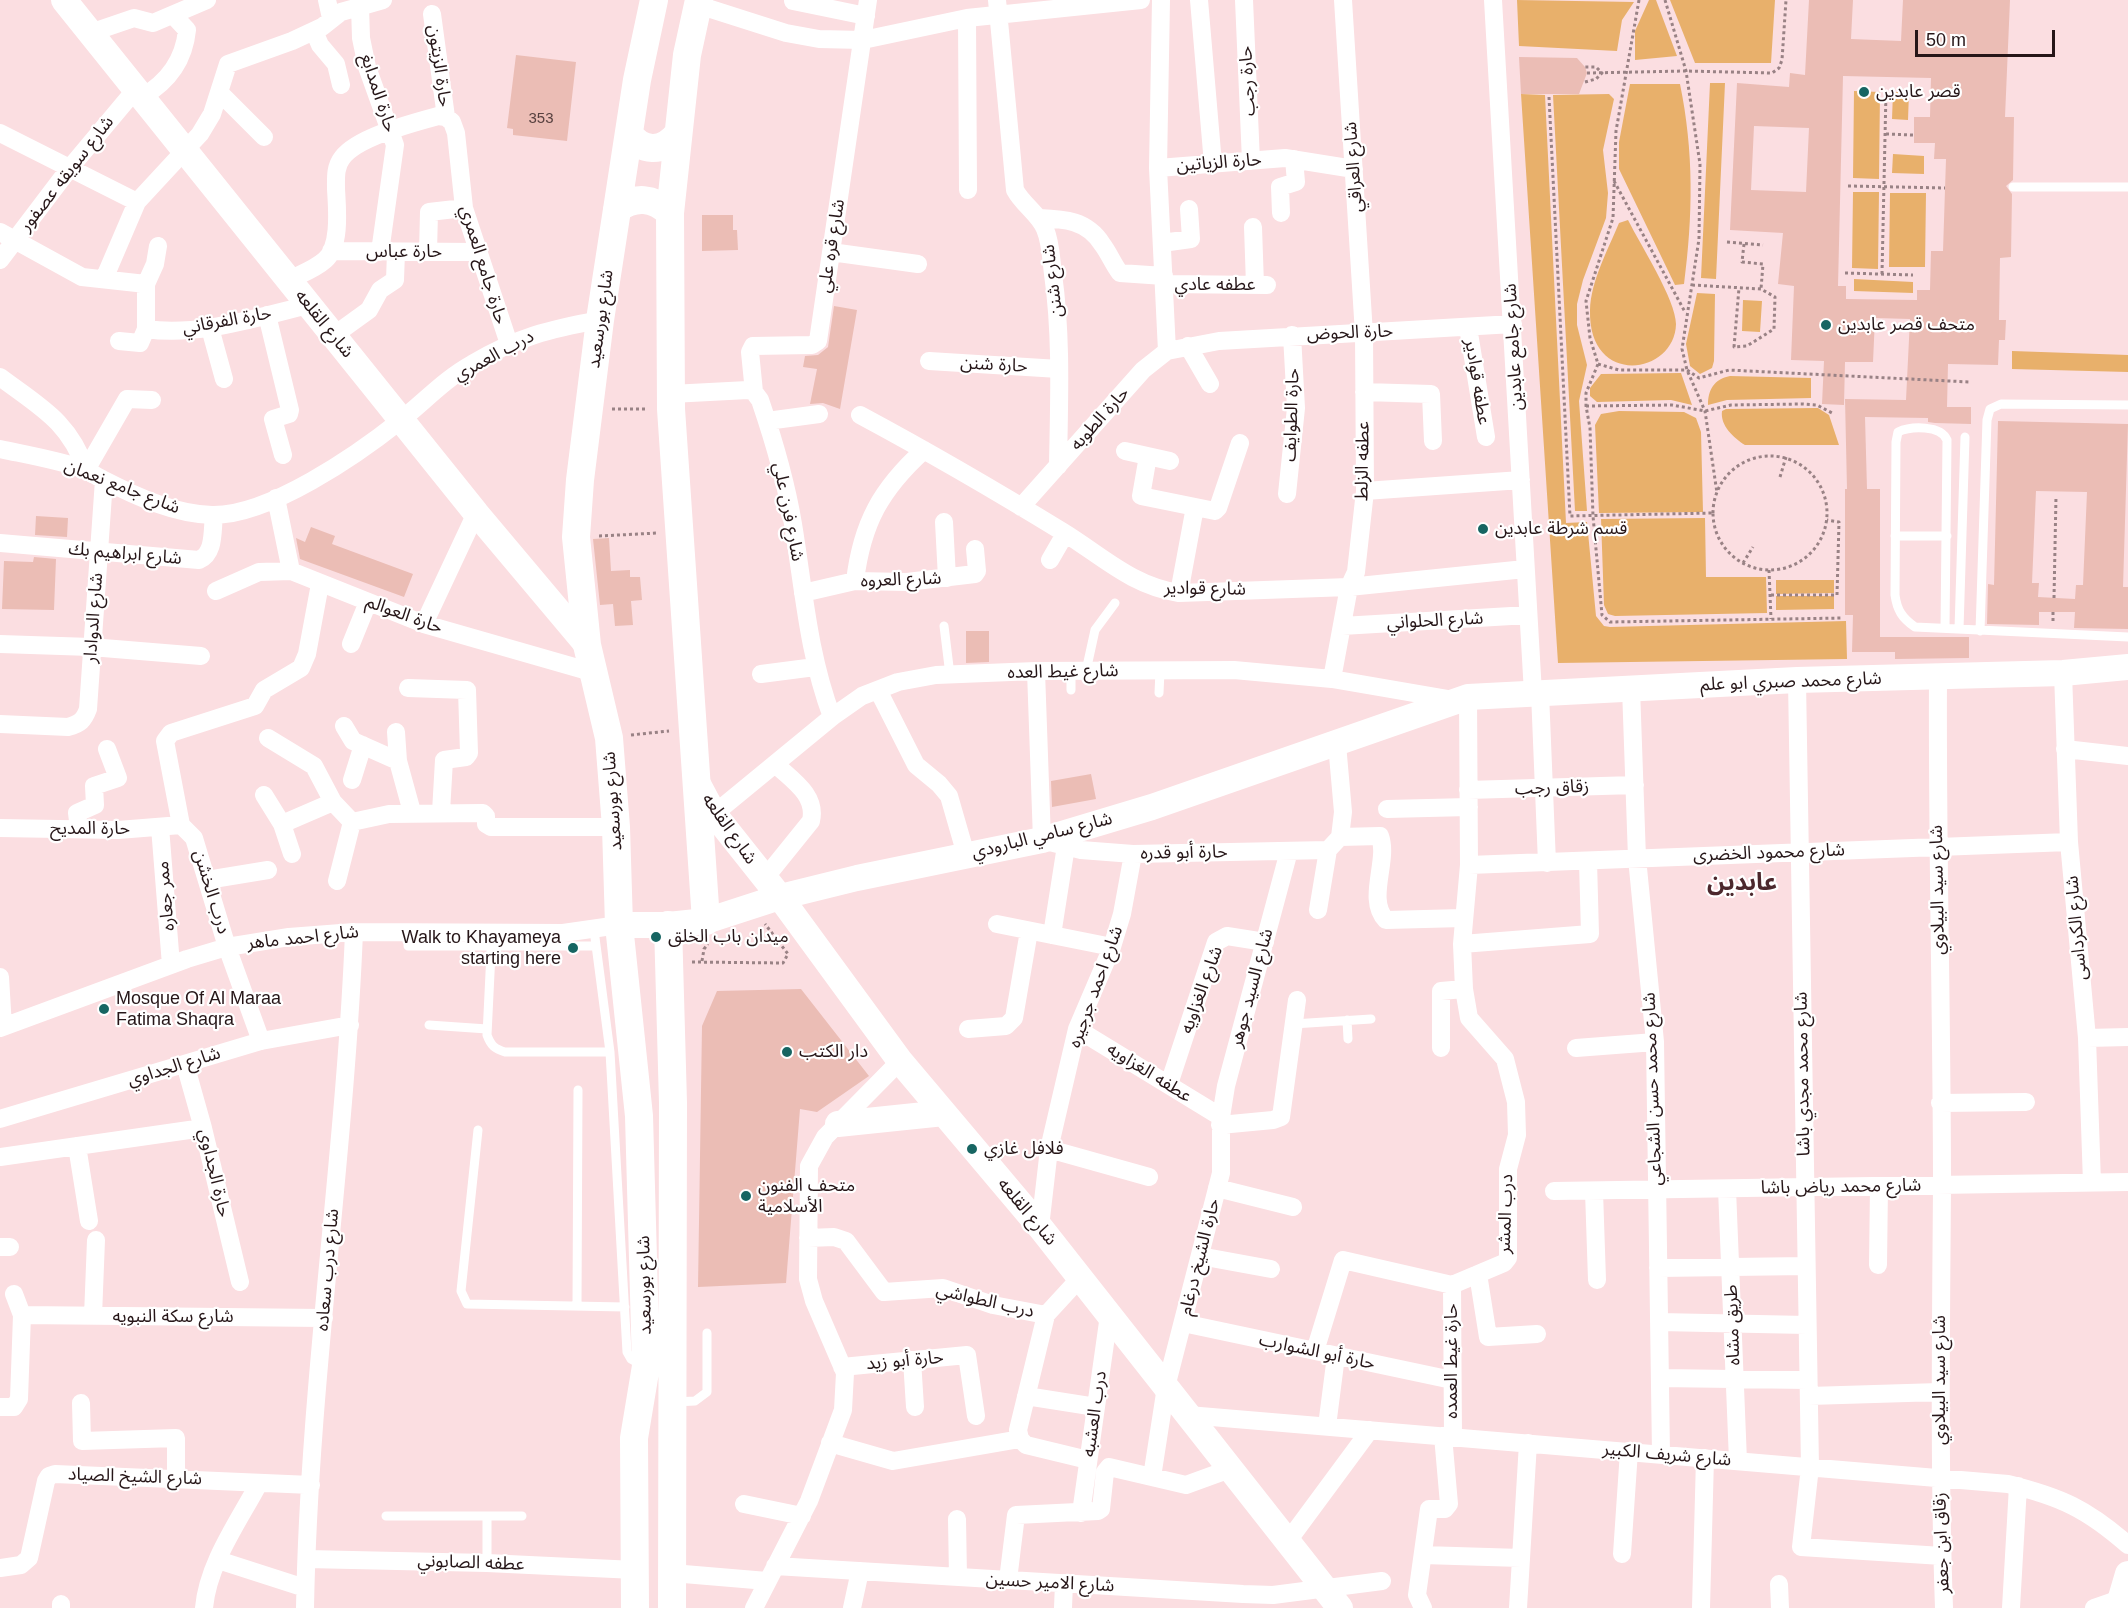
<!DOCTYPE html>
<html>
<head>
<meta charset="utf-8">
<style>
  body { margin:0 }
  #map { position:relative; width:2128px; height:1608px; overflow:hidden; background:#fbdee1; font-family:Arial,sans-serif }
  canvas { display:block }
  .scale { position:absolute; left:1915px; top:30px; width:140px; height:27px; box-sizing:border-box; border:3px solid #261618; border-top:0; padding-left:8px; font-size:18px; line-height:21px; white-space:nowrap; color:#261618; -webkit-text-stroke:4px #fff; paint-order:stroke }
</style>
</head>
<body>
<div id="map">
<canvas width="2128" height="1608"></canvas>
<div class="scale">50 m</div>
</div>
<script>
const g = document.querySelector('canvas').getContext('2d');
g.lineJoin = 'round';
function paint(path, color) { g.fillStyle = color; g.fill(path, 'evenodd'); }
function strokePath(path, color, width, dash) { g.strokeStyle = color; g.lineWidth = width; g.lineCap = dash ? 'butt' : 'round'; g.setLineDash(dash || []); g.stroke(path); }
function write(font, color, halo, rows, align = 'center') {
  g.font = font + ' Arial,"Noto Sans Arabic",sans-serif'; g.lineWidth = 4.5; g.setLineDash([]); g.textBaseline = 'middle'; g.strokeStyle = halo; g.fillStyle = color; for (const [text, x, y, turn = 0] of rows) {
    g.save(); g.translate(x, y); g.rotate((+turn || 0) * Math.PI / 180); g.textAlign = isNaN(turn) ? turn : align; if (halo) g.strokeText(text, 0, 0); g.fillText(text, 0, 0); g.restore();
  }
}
paint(new Path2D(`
  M1517,0L1634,2L1622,20L1617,51L1519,46Z
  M1649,0H1656L1677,56L1635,60V31Z
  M1670,0H1775L1771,63H1695Z
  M1710,83H1725L1716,279L1701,278Z
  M1630,84H1680C1694,152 1693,216 1684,284L1675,285L1619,169V142Z
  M1854,91L1880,92L1879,179L1853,178Z
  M1893,92H1909L1908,120L1892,119Z
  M1521,94L1545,95L1566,523L1587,522L1596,616L1604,626L1610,627L1846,621L1847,659L1558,663Z
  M1609,94L1614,99L1603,150L1608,193L1606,218L1583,280L1577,304V325L1587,365L1579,401L1587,511H1575L1553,95Z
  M1893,154L1924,156V174L1892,173Z
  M1853,192H1879L1878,269L1852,268Z
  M1890,193H1926L1925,267H1889Z
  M1628,220C1640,244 1676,300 1676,324C1675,375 1588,388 1590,310C1591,280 1608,250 1619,223Z
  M1854,279L1913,282V293L1854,291Z
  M1697,293L1715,294L1714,361L1712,368L1700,374L1690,366L1686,344Z
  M1743,300L1762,301L1760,332L1742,331Z
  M2012,351L2128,355V372L2012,369Z
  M1681,373L1692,405L1671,400L1597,402L1590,396V388L1601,374Z
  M1730,376L1811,378V398L1727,400L1708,405C1708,390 1714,379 1730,376Z
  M1818,408L1829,415L1839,445H1745C1734,438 1720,426 1722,411L1726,409Z
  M1619,411L1684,412L1696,418L1701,432L1703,512L1599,513L1595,425L1601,414Z
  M1705,518L1706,577H1766L1767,613L1615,616L1608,614L1604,605L1601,519Z
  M1776,580H1834V593L1776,594Z
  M1776,596H1834V609L1776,610Z`), '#e8b06b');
paint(new Path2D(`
  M1809,0H1853L1851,39L1901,41L1903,0H2010L2005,117H2014L2013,180L2006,186L2012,194L2011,257L2000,258L1999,320H2006L2005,340H1999L1998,365L1948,364L1947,407H1971V424L1935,423L1928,422V418L1865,417L1867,489H1880V637H1969V658L1895,659V652H1852L1853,615H1845V489H1847L1845,399L1906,400L1910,319L1875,318L1873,362H1845L1844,405L1822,404L1824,361L1791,360L1794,286L1778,284L1783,233L1730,230L1737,83L1789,87L1790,73L1805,75ZM1843,76L1931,78L1930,117H1914V143H1935L1934,159H1946L1943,251H1931L1930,290H1917V300L1846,299V286H1838ZM1754,126L1809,128L1806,192L1751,190Z
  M516,55L576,62L567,141L513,135V129L507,128Z
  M1519,57L1577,58L1585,67L1587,73L1579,94H1521Z
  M702,215H733V230H737L738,250L702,251Z
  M834,306L857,310L840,409L823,403L810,404L817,369L803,367L805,356L818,355L828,347Z
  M1998,421L2128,424L2123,587H2128V629L2074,628L2075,612H2039V625L1987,624L1988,584L1994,585ZM2036,491L2087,492L2083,585H2076L2075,599L2038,597L2039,583H2032Z
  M36,516L68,518L67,537L35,535Z
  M311,527L335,536L332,544L413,574L404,597L300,559L296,538L305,542Z
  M609,538L611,571L630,570V577H640L642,600L631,601L633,625L615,626L613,604L600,605L593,539Z
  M34,557L56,559L54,610L2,609L4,561L33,562Z
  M966,631H989V662L966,663Z
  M1091,774L1096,799L1052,807L1051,781Z
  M801,989L869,1076L817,1112L800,1109L786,1283L698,1287L702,1026L717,991Z`), '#ebbdb5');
strokePath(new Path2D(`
  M1639,0L1616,131L1613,218L1586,301L1590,338L1598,364L1586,393V406L1590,428L1593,516L1602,615L1610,622L1842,618
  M1665,0L1686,71L1700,164L1699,239L1682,349L1687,370L1705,411L1717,493
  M1587,73L1686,71L1772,73L1779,68L1782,60L1786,0
  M1585,82L1596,79L1602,73L1596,67H1585
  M1549,97L1570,516L1713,513
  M1886,134L1913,135
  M1614,181L1685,312
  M1848,186L1945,188
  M1727,242L1763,245
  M1744,244L1742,262L1763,264L1761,289
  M1845,273L1913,275
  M1882,274L1886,92
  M1692,285L1761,289L1775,297L1774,329L1747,346L1734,347L1739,288
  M1598,364L1619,370H1687L1699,378L1729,370L1969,382
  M1586,406L1672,405L1705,411L1731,405L1803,404L1817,405L1834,414
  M612,409H647
  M1713 513a57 57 0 1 1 114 0a57 57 0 1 1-114 0Z
  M1780,477L1786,457
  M599,536L658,533
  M1743,563L1753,547
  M1769,570L1771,619
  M1771,595H1837L1839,522L1827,520
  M2054,598L2056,496
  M2053,621V612
  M631,735L669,731
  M702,961L704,949L708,944
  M692,962L783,963L788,954L765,924`), '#998285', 3, [3, 3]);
strokePath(new Path2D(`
  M2013,187H2128
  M1895,536H1947
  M944,626L950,675
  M1945,628L1947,440C1941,425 1911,426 1898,432L1896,442L1895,595C1897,610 1902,618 1915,627L2128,637
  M1959,629L1965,437
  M1980,631L1987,420L1990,409L2001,404L2128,405
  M1086,671L1095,630L1115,603
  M1071,690V671
  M1159,693L1160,671
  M594,930L610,1052L627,1352L631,1359L642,1365
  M492,932L487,1035C491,1046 495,1049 505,1052H610
  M408,946H596
  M1347,1020L1348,1039
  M1293,1024L1371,1019
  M429,1025L487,1029
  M478,1130L461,1291L467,1304L625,1307
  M577,1306L578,1090
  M675,1402L695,1401L707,1392V1333
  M386,1516H522
  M487,1516V1563`), '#fff', 9);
strokePath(new Path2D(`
  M327,0L331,18
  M997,0L1015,190C1023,205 1039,214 1045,229C1051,243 1051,259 1053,274C1062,338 1059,402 1058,466
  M1199,0L1213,164
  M1244,0L1251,161
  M1493,0L1533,693
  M793,1L866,16
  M698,5L786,33L819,39L863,40L967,18L1141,0
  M360,6L361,38L367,67L395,145L380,252
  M432,14L446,117
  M967,18L968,190
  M314,31L320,45L336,64L341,85
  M90,33L134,18L153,23L207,0
  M220,93L264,137
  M142,97C168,82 184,61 187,30L173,15
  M446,117L452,122L456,133L464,208L509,344
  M0,133L137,202
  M1158,168L1161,0
  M1281,213L1280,187L1296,182L1294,159
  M1039,218C1064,219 1087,220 1102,244C1109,253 1113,264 1120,273L1164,276
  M1253,227L1255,285
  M0,232L82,277L146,284
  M1162,243L1191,239L1189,209
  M331,251L477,252
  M428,252L429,212L464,208
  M831,252L918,264
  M0,260L69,169L136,89
  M104,279L137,202L200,134L212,114L228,64L292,41L322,27L341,12L383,0
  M289,280C301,274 315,269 325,260C341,246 337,208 336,189C336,178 335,167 342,158C357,137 413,123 438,116L446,117
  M1164,284L1267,285
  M267,315L290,410L289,414L273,419L283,455
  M1468,327L1486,437
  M210,328L224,379
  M146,329V284L155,264L158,246
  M333,336L369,310L380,290L395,280L396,252
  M119,341L140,343L146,329C200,337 257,317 309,305
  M1188,346L1210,384
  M1167,351L1158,168L1285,158L1354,169
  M929,361L1059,369
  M0,377C40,407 69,421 86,470
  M754,392L750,352L753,346L812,345L818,341L868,0
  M1364,392L1431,394L1433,441
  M671,394L748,390L754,392L760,400C774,441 786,482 793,524C804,591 808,653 832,717
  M860,415C929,452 996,491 1063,532C1102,556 1132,586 1179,593L1349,587L1525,569
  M767,421L819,414
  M0,449C28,455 57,460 84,469C91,472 97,477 104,480C137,497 175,514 212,515C269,516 357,455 401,420C425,401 445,379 472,364C517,337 550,329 600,320
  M1125,451L1170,461
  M1148,456L1141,496L1215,511L1218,508L1240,443
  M86,470L127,399L152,400
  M1365,491L1521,480
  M1287,494L1296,408L1292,335
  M276,498L291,571
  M1021,507L1143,370L1167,351L1219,341L1513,324
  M944,522L947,578
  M0,543L199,560C215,553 212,531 214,515
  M1050,560L1065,534
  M855,581C862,523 881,489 924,450
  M216,591L259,572L291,571L424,624L595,673
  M803,593L855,581L907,582L975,574L977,571L975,549
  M1179,593L1195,507
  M424,624L476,513
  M1342,626L1528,615
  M0,644L91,647L201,656
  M351,644L368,602
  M1036,671L1042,840L1081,850L1133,854L1328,850
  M2063,673L2069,842L2087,1038L2092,1183
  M761,674L815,667
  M1938,677C1937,847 1942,1017 1942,1187C1941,1328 1939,1468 1944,1608
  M1332,679L1349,587L1356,572L1365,491L1364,334L1343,0
  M1797,680L1810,1467L1801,1547L1942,1556
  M408,688L467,690L469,753L466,757L444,760L441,812
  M1631,688L1637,858L1655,1042L1661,1454
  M878,690L916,765L939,784L949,796L966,855
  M1540,693L1547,863
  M0,724L68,727C80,724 84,720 88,709L104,480
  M344,726L353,741L398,761
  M396,732L398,761L412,812
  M268,738L314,766L333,802L352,822L337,881
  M2065,749L2128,756
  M352,780L363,745
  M1468,790L1635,785
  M264,795L282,824L292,854
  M1387,809L1469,807
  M714,814L832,717L862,696L898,682L936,675L1036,671L1234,670L1332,679L1454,700
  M352,822L389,814L483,813L486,816V824L491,827H616
  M282,824L333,802
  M160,827L171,965
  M0,828L118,830L181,825
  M79,829L77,813L95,805L94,786L118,778L107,749
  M1340,837L1380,836C1389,861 1366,899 1386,920L1463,918
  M1469,865L2069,842
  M765,878L811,821C817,795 792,780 775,764
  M207,880L268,870
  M1318,910L1328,850L1340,837L1343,812L1337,744
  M997,924L1112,947
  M1052,935L1066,846
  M1462,944L1590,934L1588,861
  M0,977L3,1027
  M0,1028L187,959L227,947L289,937L354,932L563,933L619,925
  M968,1029L1006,1026L1014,1018L1029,931
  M1077,1029L1221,1117
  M2087,1038L2128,1037
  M261,1041L227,947L194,838L181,825L165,741L171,733L255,706L264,690L301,668L307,654L320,584
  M1441,1048V991L1464,989
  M1576,1048L1655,1042
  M185,1064L203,1128L240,1282
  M1169,1084L1216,942L1227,936L1265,942
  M1940,1103L2026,1102
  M0,1119L261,1041L350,1025
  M1220,1125L1273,1120L1281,1117L1297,1000
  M77,1146L89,1221
  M1049,1149L1149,1177
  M0,1157L203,1128
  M1217,1188L1293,1207
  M1727,1189L1738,1461
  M1554,1191L2128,1182
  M1594,1191L1597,1280
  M1040,1227L1049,1149L1077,1029L1112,947L1122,914L1133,854
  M808,1238L834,1237L846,1241L884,1292L943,1288L993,1305L1046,1315
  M0,1247H10
  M1200,1256L1271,1269
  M1878,1265L1879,1186
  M1658,1268L1806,1266
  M1478,1274L1488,1337L1537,1334
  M1080,1278L1046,1315L1018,1430L1020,1439L1026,1445L1088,1460
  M1452,1285L1453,1437
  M22,1315L324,1318
  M93,1316L96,1240
  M1659,1322L1807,1325
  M1183,1323L1452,1380
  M1315,1351L1343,1260L1452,1285L1504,1263L1508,1258V1169L1517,1135L1516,1102L1505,1059L1469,1018L1464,989L1462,944L1469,865L1468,697
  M912,1360L915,1407
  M842,1367L967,1355L976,1416
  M1660,1378L1808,1380
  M1026,1396L1096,1407
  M1809,1396L1940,1392
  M81,1403L82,1441L176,1438V1479
  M0,1407H14L19,1399L22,1315L14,1294
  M1188,1415L2008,1484C2061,1497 2087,1509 2128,1545
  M1327,1426L1336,1356
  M830,1443L893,1461L1020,1439
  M1152,1477L1166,1387L1221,1173V1117L1226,1086L1289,851
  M744,1504L802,1516
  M1081,1513L1109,1315
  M957,1519L958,1577
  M1288,1541L1370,1430
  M1622,1554L1629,1451
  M1423,1555L1521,1558
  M307,1559L487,1563L635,1570
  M218,1560L305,1588
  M775,1566L1243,1594L1273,1595L1382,1581
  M0,1568L21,1565L29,1558L46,1481L49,1476L55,1474L311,1485
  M672,1573L767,1581
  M1008,1580L1016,1515L1098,1511L1101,1509L1105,1472L1109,1467L1186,1485L1230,1469
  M1779,1584L1780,1608
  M61,1608V1604
  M204,1608C208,1563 239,1521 259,1483
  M305,1608C309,1382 345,1157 354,932
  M754,1608L809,1501L843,1410L845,1373L814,1301L808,1279L809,1166L825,1137L900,1061
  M852,1608L860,1571
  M1063,1608L1064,1583
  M1423,1608L1417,1595L1429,1509H1445L1449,1504L1443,1436
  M1518,1608L1528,1443
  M1701,1608L1705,1458
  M2011,1608L2018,1486
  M2094,1608L2120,1599L2127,1607`), '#fff', 18);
strokePath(new Path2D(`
  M64,0L476,513L587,645
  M698,784L714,814L780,897L900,1061L1040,1227L1340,1608
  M619,925H668L706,921L780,897L857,878L1042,840L1152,807L1468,697L1797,680L2063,673L2128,667
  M838,1124L944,1113
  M2118,1608L2128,1574`), '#fff', 26);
strokePath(new Path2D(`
  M699,0L687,55L670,213L671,409L706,921
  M629,134C642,152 662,153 677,135
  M617,209C635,196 653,197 670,213
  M668,925L673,1103L672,1608
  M635,1608L634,1438L646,1366L639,1116L619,925L616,827L609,738L587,645L576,537L580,480L600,320L637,80L654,0`), '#fff', 28);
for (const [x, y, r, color] of [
  [1864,92,6,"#176562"],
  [1826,325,6,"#176562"],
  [1483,529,6,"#176562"],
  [656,937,6,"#176562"],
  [573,948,6,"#176562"],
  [104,1009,6,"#176562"],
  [787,1052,6,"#176562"],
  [972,1149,6,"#176562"],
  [746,1196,6,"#176562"]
]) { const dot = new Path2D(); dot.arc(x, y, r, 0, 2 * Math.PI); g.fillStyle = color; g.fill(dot); strokePath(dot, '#fff', 2); }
write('15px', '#57403f', null, [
  ["353",541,119]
]);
write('18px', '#261618', '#fff', [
  ["حارة الزيتون",439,66,82],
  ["حارة رجب",1248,81,-93],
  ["حارة المدابغ",378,93,72],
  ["حارة الزياتين",1219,163,-4],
  ["شارع العراقي",1354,167,-94],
  ["شارع سويقه عصفور",67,174,-52],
  ["شارع قره علي",832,246,-81],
  ["حارة عباس",404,252],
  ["حارة جامع العمري",483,265,73],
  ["شارع شنن",1053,281,-97],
  ["عطفه عادي",1215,285],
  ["شارع بورسعيد",601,319,-82],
  ["حارة الفرقاني",227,321,-10],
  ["شارع القلعه",324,324,51],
  ["حارة الحوض",1350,333,-2],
  ["شارع جامع عابدين",1514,347,-93],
  ["درب العمري",494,356,-28],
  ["حارة شنن",994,365,3],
  ["عطفه قوادير",1477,382,81],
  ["حارة الطوايف",1292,415,-88],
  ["حارة الطوبه",1100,419,-48],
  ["عطفه الزلط",1363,461,-89],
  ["شارع جامع نعمان",122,487,21],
  ["شارع فرن علي",788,512,79],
  ["شارع ابراهيم بك",125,554,5],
  ["شارع العروه",901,580,-2],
  ["شارع قوادير",1205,589,1],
  ["حارة العوالم",404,615,20],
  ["شارع الدوادار",94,618,-86],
  ["شارع الحلواني",1435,621,-3],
  ["شارع غيط العده",1063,672,-1],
  ["شارع محمد صبري ابو علم",1791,682,-2],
  ["زقاق رجب",1552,788,-2],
  ["شارع بورسعيد",613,801,-94],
  ["حارة المديح",90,829],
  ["شارع القلعه",729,829,55],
  ["شارع سامي البارودي",1042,836,-14],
  ["حارة أبو قدره",1184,853,-1],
  ["شارع محمود الخضرى",1769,853,-2],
  ["شارع سيد البيلاوي",1938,890,-91],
  ["درب الخشن",211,892,73],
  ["ممر جعاره",166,896,-95],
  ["شارع الكرداسى",2077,928,-95],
  ["شارع احمد ماهر",303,938,-6],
  ["شارع احمد جرجيره",1096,987,-70],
  ["شارع السيد جوهر",1252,988,-75],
  ["شارع الغزاويه",1202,990,-70],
  ["شارع الجداوي",174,1067,-17],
  ["عطفه الغزاويه",1149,1073,32],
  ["شارع محمد مجدي باشا",1803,1074,-91],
  ["شارع محمد حسن الشجاعي",1653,1089,-92],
  ["حارة الجداوي",214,1173,77],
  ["شارع محمد رياض باشا",1841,1187,-1],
  ["شارع القلعه",1027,1212,50],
  ["درب المشر",1506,1214,-88],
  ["حارة الشيخ درغام",1200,1257,-76],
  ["شارع درب سعاده",328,1270,-85],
  ["شارع بورسعيد",645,1285,-91],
  ["درب الطواشي",985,1301,13],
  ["شارع سكة النبويه",173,1317],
  ["طريق مشاه",1733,1325,-92],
  ["حارة أبو الشوارب",1317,1352,12],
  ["حارة أبو زيد",905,1361,-5],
  ["حارة غيط العمده",1452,1361,-90],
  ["شارع سيد البيلاوي",1940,1380,-90],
  ["درب العشبه",1095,1414,-82],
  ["شارع شريف الكبير",1667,1455,5],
  ["شارع الشيخ الصياد",135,1477,2],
  ["زقاق ابن جعفر",1942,1543,-92],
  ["عطفه الصابوني",471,1563,2],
  ["شارع الامير حسين",1050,1583,3]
]);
write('18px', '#261618', '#fff', [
  ["قصر عابدين",1876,92],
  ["متحف قصر عابدين",1838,325],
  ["قسم شرطة عابدين",1495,529],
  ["ميدان باب الخلق",668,937],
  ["Walk to Khayameya",561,938,"right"],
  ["starting here",561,959,"right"],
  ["Mosque Of Al Maraa",116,999],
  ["Fatima Shaqra",116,1020],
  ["دار الكتب",799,1052],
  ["فلافل غازي",984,1149],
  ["متحف الفنون",758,1186],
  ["الأسلامية",758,1207]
], 'left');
write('bold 24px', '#4c282d', '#fff', [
  ["عابدين",1742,883]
]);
</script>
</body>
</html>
